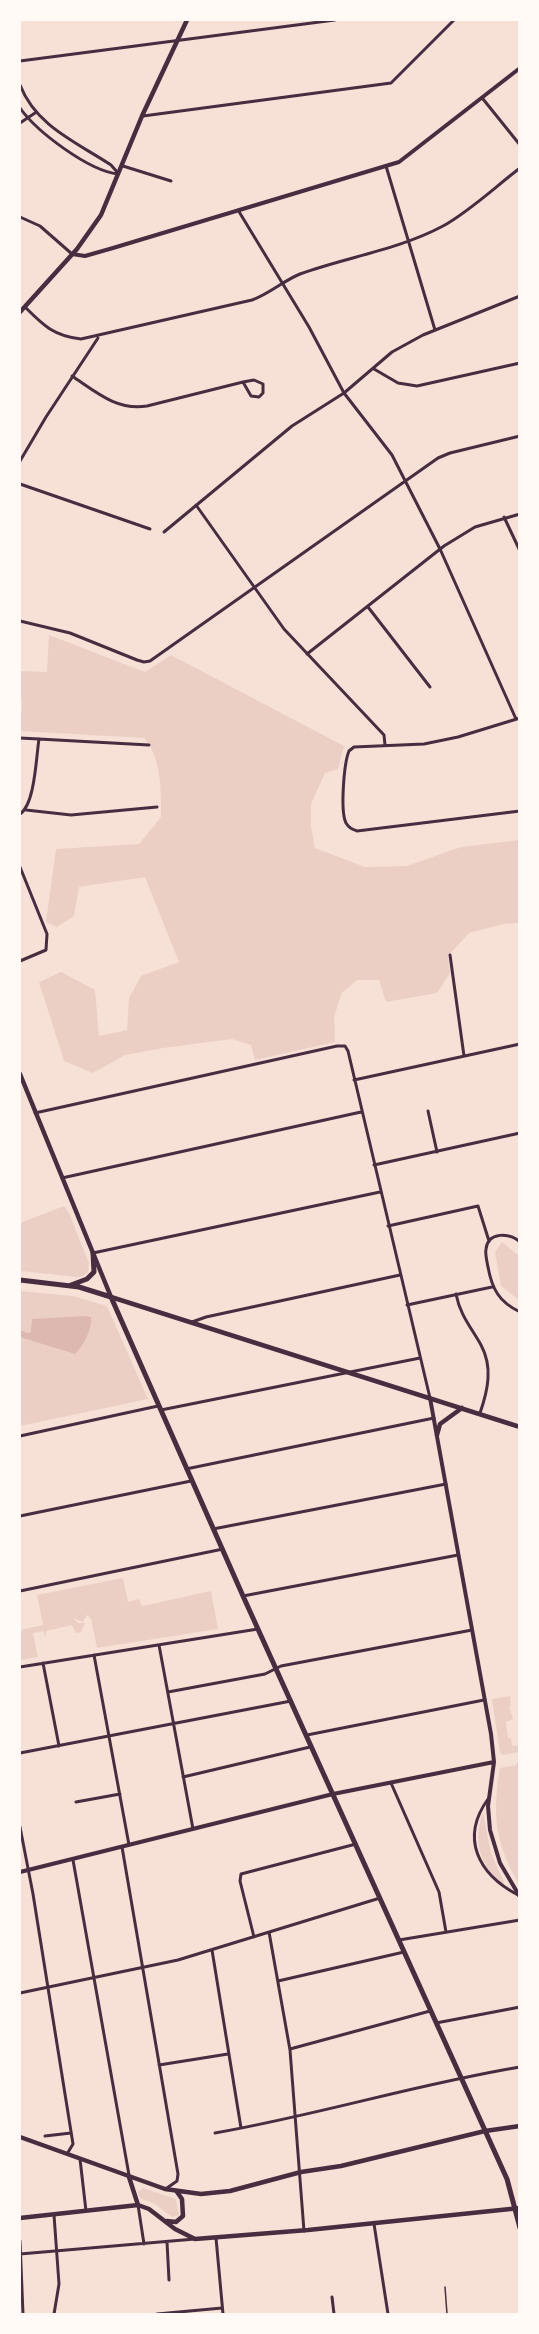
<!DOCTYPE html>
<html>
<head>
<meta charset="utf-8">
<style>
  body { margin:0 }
  #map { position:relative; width:539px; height:2334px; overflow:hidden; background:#f7e1d7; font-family:Helvetica,sans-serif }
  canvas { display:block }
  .frame { position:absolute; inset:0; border:21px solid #fffaf5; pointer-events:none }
</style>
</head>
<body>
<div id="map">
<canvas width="539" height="2334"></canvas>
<div class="frame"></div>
</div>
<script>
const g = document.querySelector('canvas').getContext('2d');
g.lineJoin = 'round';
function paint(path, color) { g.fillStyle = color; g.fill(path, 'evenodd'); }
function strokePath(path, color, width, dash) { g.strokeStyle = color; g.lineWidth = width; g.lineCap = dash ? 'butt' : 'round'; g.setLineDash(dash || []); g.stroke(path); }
paint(new Path2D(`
  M49,635L145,672L171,655L344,746L338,769L325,773L311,804V827L315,848L365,867L407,866L461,847L519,840V923L503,924L469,933L448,956L450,973L437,993L386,1002L379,980H357L342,993L334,1017L335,1042L255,1060L251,1045L232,1039L163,1048L125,1055L93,1073L64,1061L39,982L61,972L95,990L99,1036L127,1030L129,998L141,976L179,962L145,877L79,887L74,916L57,927L46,922L56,849L139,844L161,817C161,792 162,758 144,738L20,731L22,701L20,700V671L47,672Z
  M64,1206L69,1213L89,1263L88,1272L83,1276L78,1277L20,1271V1223Z
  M502,1242L519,1256V1300L501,1286L495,1252Z
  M20,1291L73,1296L107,1306L148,1399L20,1426Z
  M123,1578L128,1602L139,1599L142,1606L211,1591L218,1629L97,1648L91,1619L87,1615L83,1622L73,1618L78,1623H85L81,1632L76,1633L72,1625L46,1631V1638L43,1631L33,1633L38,1657L20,1660V1630L43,1625L37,1595Z
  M510,1696L511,1706H509L513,1719L506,1722L508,1738H511L512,1746L519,1745V1752L503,1755L500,1753L492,1699Z
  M519,1762H520L519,1884C495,1843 492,1815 500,1768L516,1765L517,1763Z
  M483,1813L491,1853L504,1882L503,1884C480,1866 472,1840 483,1813Z
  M143,2188L176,2199L179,2215L172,2217L155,2204L140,2198L138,2192Z`), '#ebcfc5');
paint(new Path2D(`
  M84,1316L91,1317C93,1327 83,1347 75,1354L20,1337V1330L28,1333L31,1332L32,1319Z`), '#dcb8b0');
strokePath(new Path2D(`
  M445,2287L447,2314`), '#4a2c40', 1.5);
strokePath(new Path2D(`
  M20,61L335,20
  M20,85C36,126 76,142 111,165L118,173
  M483,99L520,145
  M20,108C37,132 89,171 118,174
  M143,116L391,83L454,20
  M20,123L35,113
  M123,166L171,181
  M386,166L435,330
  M238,210L309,327L344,393L392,455L440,549L516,719
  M20,217L40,226L72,254
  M25,307C44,326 54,336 81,339L252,300C269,294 283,281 300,274C347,257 398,250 443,226C470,211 495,187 520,168
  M374,369L398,383L417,386L520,363
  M72,376C96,392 117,411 147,406L243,382L254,380L263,384V393L259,397L251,396L243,382
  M20,461L46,417L98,338
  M20,484L150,529
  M196,505L284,629L384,735L385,745
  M504,517L520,551
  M164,532L292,426L344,393L392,352L423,335L520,296
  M368,607L430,687
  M20,621L70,633L137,660L144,662L150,661L438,458L450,453L520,436
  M307,654L444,546L475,527L520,514
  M520,718L458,737L424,744L354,747L349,751C344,763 340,811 346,823C349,828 352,829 357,831L520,811
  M20,738L149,745
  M26,810L71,815L157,807
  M20,814C35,804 36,758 39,739
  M20,867L47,934L46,950L20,961
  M450,955L464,1056
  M354,1080L520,1044
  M428,1111L437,1152
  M35,1113L337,1046H345L348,1051L430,1398
  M374,1165L520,1133
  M62,1178L361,1112
  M388,1226L478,1206L489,1241
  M520,1242C510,1233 488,1231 486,1249C485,1254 487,1262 488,1267C492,1289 499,1302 520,1312
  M93,1253L380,1192
  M456,1294C460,1315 471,1327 481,1345C493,1367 488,1390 480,1413
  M407,1305L492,1287
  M192,1322L206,1317L400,1275
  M161,1410L420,1358
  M20,1436L158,1406
  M186,1469L434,1418
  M20,1516L191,1481
  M213,1529L446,1484
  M20,1591L223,1549
  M243,1596L458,1555
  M159,1645L193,1829
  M94,1655L129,1845
  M43,1663L59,1746
  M20,1667L258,1629
  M168,1692L265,1674L281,1666L472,1630
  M307,1735L484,1700
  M20,1753L291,1701
  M183,1777L310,1747
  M391,1783L439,1892L446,1932
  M488,1799C460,1838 478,1874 518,1895
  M76,1802L120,1794
  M20,1827L33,1894L73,2144L67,2154
  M122,1847L178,2174L177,2181L167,2188
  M73,1860L129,2175
  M269,1932L290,2050L304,2231
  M254,1937L240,1881L241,1874L356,1844
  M399,1940L520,1920
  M212,1950L241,2128
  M278,1981L404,1952
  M20,1993L178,1960L380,1898
  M436,2023L520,2007
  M290,2049L430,2011
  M159,2065L228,2054
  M215,2133C318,2115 417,2084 520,2067
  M45,2136L71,2133
  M80,2159L86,2211
  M138,2205L144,2244
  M374,2224L388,2314
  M216,2238L223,2314
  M20,2241L23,2314
  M167,2242L169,2280
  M20,2254L195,2239
  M332,2297L334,2314
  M54,2314L59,2284L54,2215
  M157,2314L222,2308`), '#4a2c40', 3);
strokePath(new Path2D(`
  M72,254L85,256L113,248L399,162L520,68
  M430,1398L491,1734L494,1762L488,1806L490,1830L500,1863L520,1897
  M20,1872L333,1794L494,1762`), '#4a2c40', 4);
strokePath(new Path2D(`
  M20,312L77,249L101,215L142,116L187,20
  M20,1074L111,1297
  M20,2137L165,2189L201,2194L230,2191L301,2172L341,2166L485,2131L520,2126
  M129,2177L138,2205
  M20,2218L138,2205L149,2209L175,2229L195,2239L308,2230L520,2208
  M167,2221L176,2222L183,2216L182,2199L177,2192`), '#4a2c40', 4.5);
strokePath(new Path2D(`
  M111,1297L520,1427
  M437,1435L440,1424L462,1408`), '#4a2c40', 4.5);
strokePath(new Path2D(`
  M20,1280L79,1287L111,1297L243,1596L507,2179L520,2228
  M71,1285L87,1279L94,1272L93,1253`), '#4a2c40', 5);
</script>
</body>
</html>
